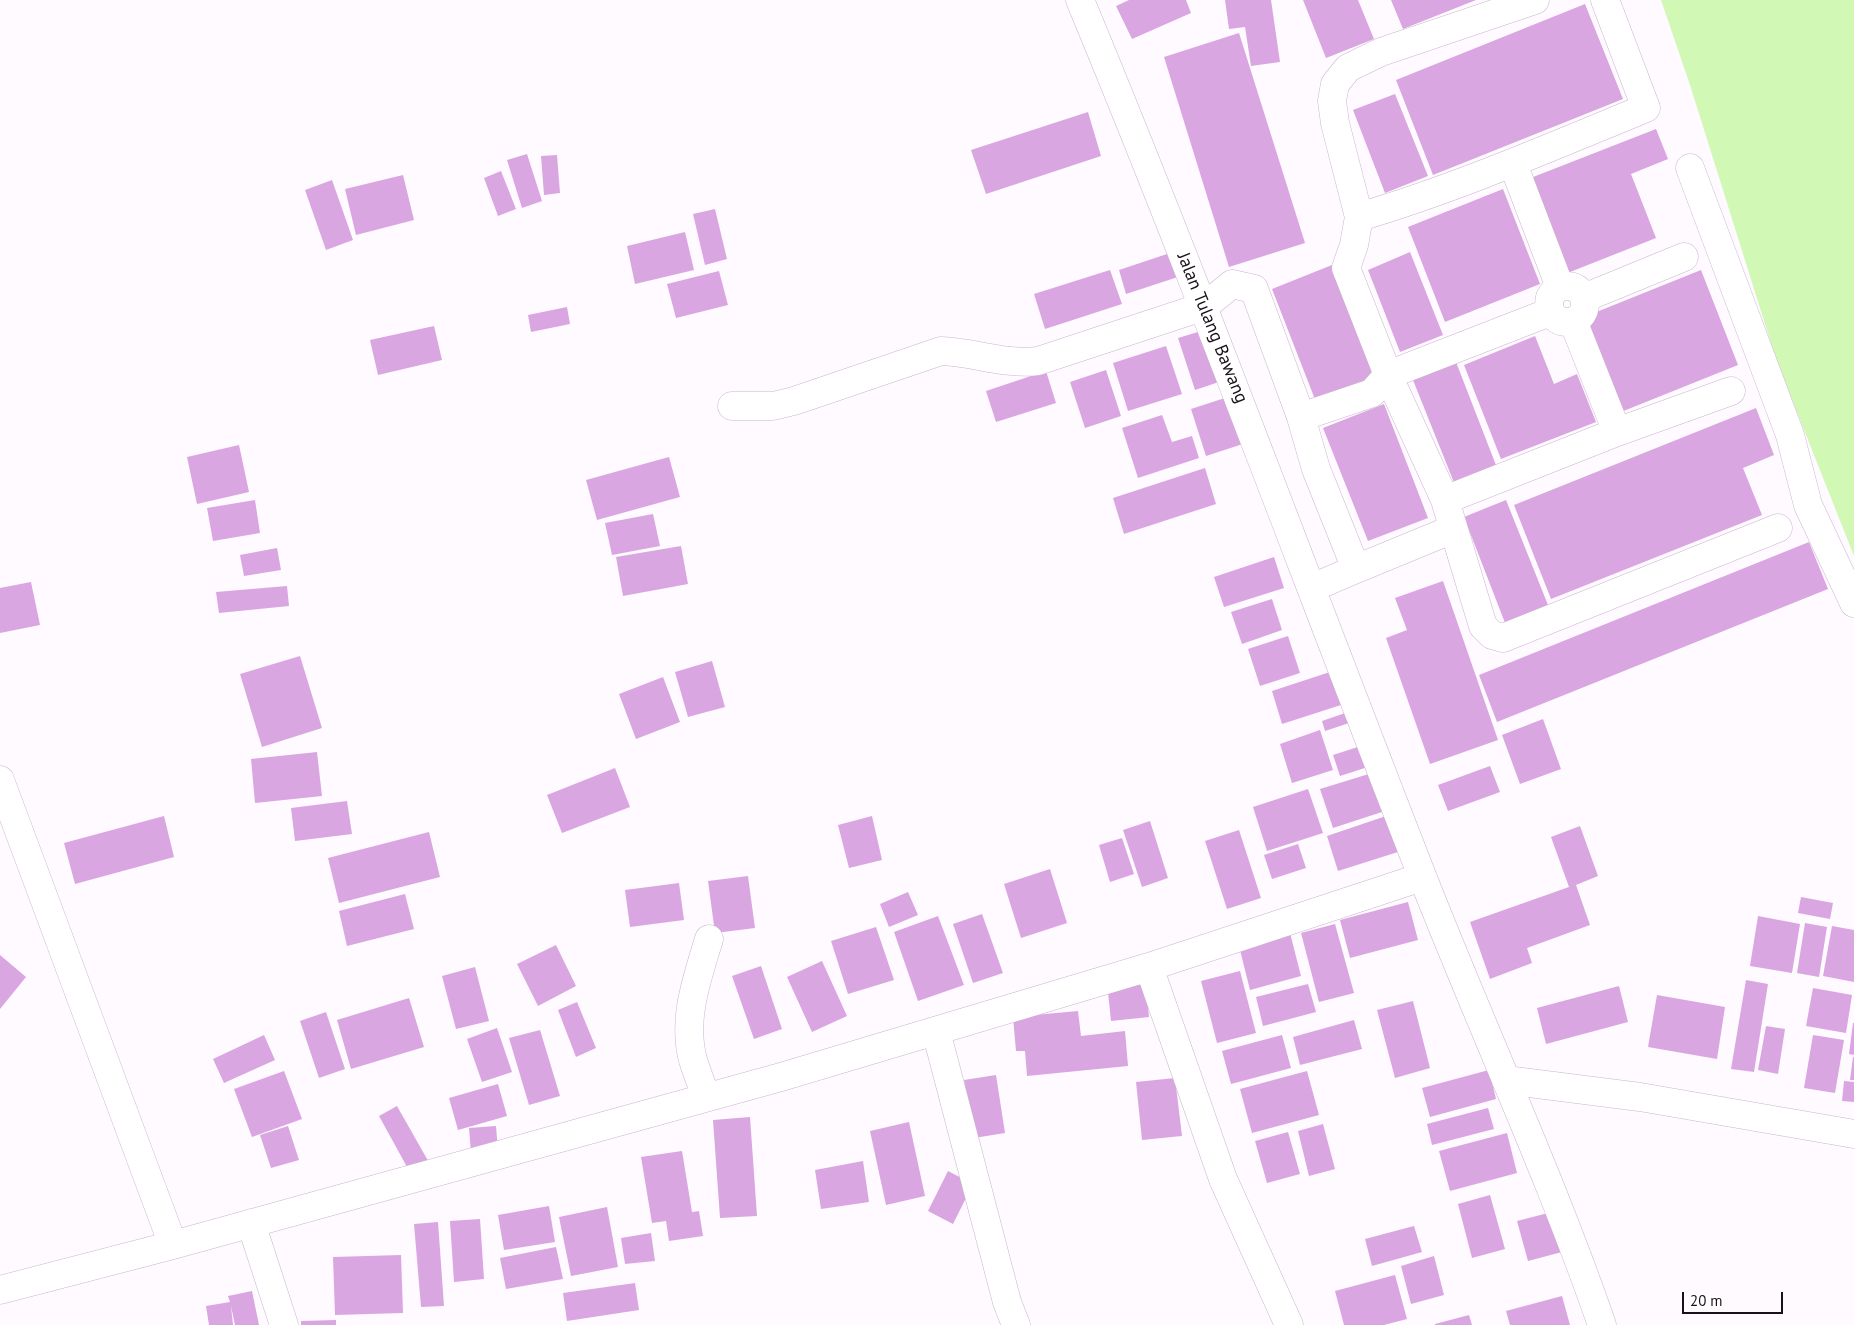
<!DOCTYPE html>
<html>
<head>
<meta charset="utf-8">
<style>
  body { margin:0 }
  #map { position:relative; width:1854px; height:1325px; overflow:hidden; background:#fefaff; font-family:"PT Sans",sans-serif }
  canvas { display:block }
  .scale { position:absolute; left:1682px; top:1292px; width:101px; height:22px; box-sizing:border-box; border:2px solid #191119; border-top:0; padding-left:6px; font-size:15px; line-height:18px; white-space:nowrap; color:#191119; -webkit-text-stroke:4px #fff; paint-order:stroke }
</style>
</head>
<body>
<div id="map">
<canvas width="1854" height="1325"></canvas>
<div class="scale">20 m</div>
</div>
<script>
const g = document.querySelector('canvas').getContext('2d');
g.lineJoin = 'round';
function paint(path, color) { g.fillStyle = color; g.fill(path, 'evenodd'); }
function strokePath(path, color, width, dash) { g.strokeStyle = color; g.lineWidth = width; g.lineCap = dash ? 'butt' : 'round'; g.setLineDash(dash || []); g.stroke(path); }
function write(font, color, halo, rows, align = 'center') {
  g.font = font + ' "PT Sans",sans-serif'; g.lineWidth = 5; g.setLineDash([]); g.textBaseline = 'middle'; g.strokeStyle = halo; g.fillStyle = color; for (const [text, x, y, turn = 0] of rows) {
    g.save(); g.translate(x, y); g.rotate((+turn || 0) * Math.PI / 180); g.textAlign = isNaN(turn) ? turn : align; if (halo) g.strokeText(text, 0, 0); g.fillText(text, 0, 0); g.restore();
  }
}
paint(new Path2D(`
  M1661,0H1854V556L1776,359L1690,85Z`), '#d1f8b4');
paint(new Path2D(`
  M1129,0H1186L1191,13L1132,39L1116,6Z
  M1225,0H1271L1280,62L1251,66L1245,27L1229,29Z
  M1303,0H1358L1374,39L1326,58Z
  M1391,0H1476L1403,29Z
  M1585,4L1623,99L1433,175L1396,80Z
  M1239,33L1305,243L1229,267L1164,57Z
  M1395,94L1428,176L1385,193L1353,110Z
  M1088,112L1101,156L986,194L971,150Z
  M1656,129L1668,159L1631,174L1656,238L1565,274L1528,179Z
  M527,154L542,201L522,208L507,160Z
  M557,155L560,193L544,195L541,156Z
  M501,171L516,209L498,216L484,178Z
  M403,175L414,220L356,235L345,189Z
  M332,180L353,240L326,250L305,190Z
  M1503,189L1540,284L1445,322L1408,227Z
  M715,209L727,259L705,265L693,214Z
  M685,232L694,270L635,284L627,246Z
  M1176,251L1184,275L1126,294L1119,270Z
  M1410,252L1443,335L1400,352L1368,270Z
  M1332,265L1377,378L1316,402L1272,289Z
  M1110,270L1122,304L1045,329L1034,294Z
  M1701,270L1738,365L1621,412L1584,317Z
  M719,271L728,305L676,318L667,284Z
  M567,307L570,324L531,332L528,315Z
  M434,326L442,360L378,375L370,340Z
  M1208,329L1225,380L1195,390L1178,338Z
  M1535,336L1554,384L1577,374L1596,422L1501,459L1464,365Z
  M1166,346L1182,394L1128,411L1113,363Z
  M1456,362L1499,473L1457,490L1413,380Z
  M1106,370L1121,416L1085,428L1070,382Z
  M1046,371L1056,403L996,422L986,391Z
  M1234,395L1249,442L1206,456L1191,409Z
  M1384,404L1428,518L1368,541L1323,428Z
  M1756,408L1774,455L1743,468L1762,515L1551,599L1514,505Z
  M1162,415L1172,442L1192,436L1199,458L1138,478L1122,428Z
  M239,445L249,492L197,504L187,457Z
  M669,457L680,497L597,520L586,480Z
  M1205,468L1216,504L1124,534L1113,498Z
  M255,500L260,533L213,541L207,508Z
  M1506,500L1550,610L1507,628L1464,517Z
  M653,514L660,546L612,555L605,523Z
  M1809,542L1828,589L1497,722L1479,675Z
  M681,546L688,584L623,596L616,557Z
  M277,548L281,570L244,576L240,555Z
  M1274,557L1284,588L1224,607L1214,577Z
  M1443,581L1498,740L1430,764L1386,638L1407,630L1395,598Z
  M31,582L40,625L0,633V588Z
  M287,586L289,606L219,613L216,592Z
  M1272,599L1282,630L1242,644L1231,612Z
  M1288,636L1300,673L1260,686L1248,649Z
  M300,656L322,728L262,747L240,674Z
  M712,661L725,707L688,717L675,672Z
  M1333,671L1344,704L1282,724L1272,691Z
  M663,677L680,722L636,739L619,694Z
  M1351,711L1355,721L1325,731L1322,721Z
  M1543,719L1561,769L1520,784L1502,735Z
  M1320,730L1333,770L1292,783L1280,744Z
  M1367,744L1374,765L1340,776L1333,755Z
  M317,752L322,796L255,803L251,759Z
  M1490,766L1500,792L1448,811L1438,785Z
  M615,768L630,807L562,833L547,795Z
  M1372,773L1385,811L1333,828L1320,789Z
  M1308,789L1323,833L1267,851L1253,807Z
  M347,801L352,834L295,841L291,808Z
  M1389,815L1401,851L1338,871L1327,836Z
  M164,816L174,857L75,884L64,843Z
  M872,816L882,860L849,868L838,825Z
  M1150,821L1168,878L1142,887L1123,830Z
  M1580,826L1598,876L1576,885L1590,925L1527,948L1532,963L1490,979L1470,922L1569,887L1551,837Z
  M1239,830L1261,898L1227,909L1205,841Z
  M429,832L440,877L339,903L328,858Z
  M1122,838L1134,874L1110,882L1099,845Z
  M1298,844L1306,868L1272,879L1264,855Z
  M1050,869L1067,923L1021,938L1004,884Z
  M748,876L755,928L715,933L708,881Z
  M679,883L684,920L630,927L625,890Z
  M908,892L918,915L889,927L880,904Z
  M405,894L414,929L347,946L339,911Z
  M1801,897L1833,903L1830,919L1798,913Z
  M1408,902L1418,940L1350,958L1340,920Z
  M982,914L1003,973L973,983L953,924Z
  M938,916L964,985L918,1001L894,932Z
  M1758,916L1800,924L1792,973L1750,966Z
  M1805,923L1827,927L1819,977L1797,973Z
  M1335,924L1354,993L1319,1002L1301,933Z
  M1832,926L1854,930V982L1823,976Z
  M876,927L894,980L848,994L831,941Z
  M1290,933L1301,976L1250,990L1239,946Z
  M556,945L576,986L538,1006L517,964Z
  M0,955L26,977L0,1009Z
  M822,961L847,1016L812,1032L787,977Z
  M761,966L782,1029L754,1039L732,976Z
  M475,967L489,1021L456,1029L442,976Z
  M1240,971L1256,1033L1217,1043L1201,981Z
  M1145,978L1149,1017L1111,1021L1107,982Z
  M1746,980L1768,984L1754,1072L1731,1069Z
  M1308,984L1316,1012L1263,1026L1256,997Z
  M1619,986L1628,1022L1546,1044L1537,1008Z
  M1813,988L1852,995L1846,1033L1806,1026Z
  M1657,995L1725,1007L1717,1059L1648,1047Z
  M409,998L424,1047L351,1069L337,1020Z
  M1413,1001L1430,1068L1395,1078L1377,1010Z
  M577,1002L596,1048L576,1057L558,1010Z
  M1078,1011L1081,1036L1125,1031L1128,1066L1027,1076L1025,1051H1016L1013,1017Z
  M326,1012L345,1069L319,1078L300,1021Z
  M1354,1020L1362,1049L1300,1065L1293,1037Z
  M1853,1023H1854V1055L1849,1054Z
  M1766,1026L1785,1029L1778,1074L1758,1070Z
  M497,1028L512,1072L482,1082L467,1039Z
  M540,1030L560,1096L529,1105L509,1038Z
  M264,1035L275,1060L224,1083L213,1059Z
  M1282,1035L1291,1068L1231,1084L1222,1051Z
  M1813,1035L1844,1040L1835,1093L1804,1088Z
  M1853,1057H1854V1080H1850Z
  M1489,1070L1496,1099L1430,1117L1422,1088Z
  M284,1071L302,1119L252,1137L234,1089Z
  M1307,1071L1319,1115L1252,1133L1240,1089Z
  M996,1075L1005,1133L974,1138L964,1080Z
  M1175,1078L1182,1136L1142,1140L1136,1082Z
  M1844,1081L1854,1082V1102L1842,1101Z
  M498,1084L507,1116L458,1130L449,1098Z
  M397,1106L431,1166L412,1176L379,1116Z
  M1488,1108L1494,1129L1432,1145L1427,1124Z
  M750,1117L757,1216L720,1218L713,1120Z
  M909,1122L925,1196L886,1205L870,1131Z
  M1323,1124L1335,1169L1309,1176L1298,1131Z
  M288,1126L299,1160L271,1168L260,1135Z
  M496,1126L498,1151L471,1153L469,1128Z
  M1288,1132L1300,1174L1267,1183L1255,1141Z
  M1507,1133L1517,1173L1450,1191L1439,1151Z
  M682,1151L692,1212L699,1211L703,1236L669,1241L666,1221L652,1223L641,1157Z
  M863,1161L869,1202L821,1209L815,1170Z
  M948,1171L973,1184L953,1224L928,1211Z
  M1490,1195L1505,1249L1472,1258L1458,1204Z
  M549,1206L555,1242L504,1250L498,1215Z
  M607,1207L618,1267L571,1276L559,1217Z
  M1552,1212L1562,1252L1528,1261L1517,1221Z
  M480,1219L484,1279L454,1282L450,1221Z
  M438,1222L444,1306L421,1307L414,1224Z
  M1414,1226L1422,1252L1372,1266L1365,1239Z
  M651,1233L655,1261L625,1264L621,1238Z
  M556,1247L563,1279L506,1289L500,1258Z
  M401,1255L403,1313L335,1315L333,1257Z
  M1434,1256L1444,1295L1411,1304L1401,1266Z
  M1395,1275L1407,1319L1384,1325H1344L1335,1291Z
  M635,1283L639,1310L567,1321L563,1293Z
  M252,1291L259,1325H235L231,1306L233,1325H209L206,1306L230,1302L228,1296Z
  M1562,1296L1570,1325H1510L1506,1311Z
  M1469,1315L1472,1325H1435V1324Z
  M336,1320V1325H301V1321Z`), '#daa6e1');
const street = new Path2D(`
  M1535,0L1381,52L1348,68L1335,84L1332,101L1335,123L1359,217L1354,245L1346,268L1388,375L1445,500L1483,626L1492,635L1503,638L1778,528
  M1513,164L1560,287
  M1690,168L1790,435L1808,505L1854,603
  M1359,217C1457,188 1551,147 1646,108L1605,0
  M1549 304a18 18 0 1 1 36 0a18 18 0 1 1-36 0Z
  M1584,298L1684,257
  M1573,321L1617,432
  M732,406H773L794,401L941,351C974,352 1005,365 1038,361L1205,306L1232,284L1254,289L1301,417L1316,469L1356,569L1312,588
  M1301,417L1372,393L1388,375L1550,312
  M1445,500L1617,432L1731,391
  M1356,569L1453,529
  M0,780L173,1245
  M1149,967L1223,1179L1289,1325
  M936,1031L1007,1302L1016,1325
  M1506,1080L1640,1097L1854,1134
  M706,1097C702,1085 697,1073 693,1060C682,1019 697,979 709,939
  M251,1223L284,1325
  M0,1290L173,1245L781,1077L1149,967L1422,877`);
const secondary = new Path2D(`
  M1080,0C1200,289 1307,582 1421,873C1480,1024 1549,1172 1602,1325`);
strokePath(street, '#cab5cd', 29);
strokePath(secondary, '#cab5cd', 29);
strokePath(street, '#fff', 28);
strokePath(secondary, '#fff', 28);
write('18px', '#191119', '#fff', [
  ["Jalan Tulang Bawang",1212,328,68]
]);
</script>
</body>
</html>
